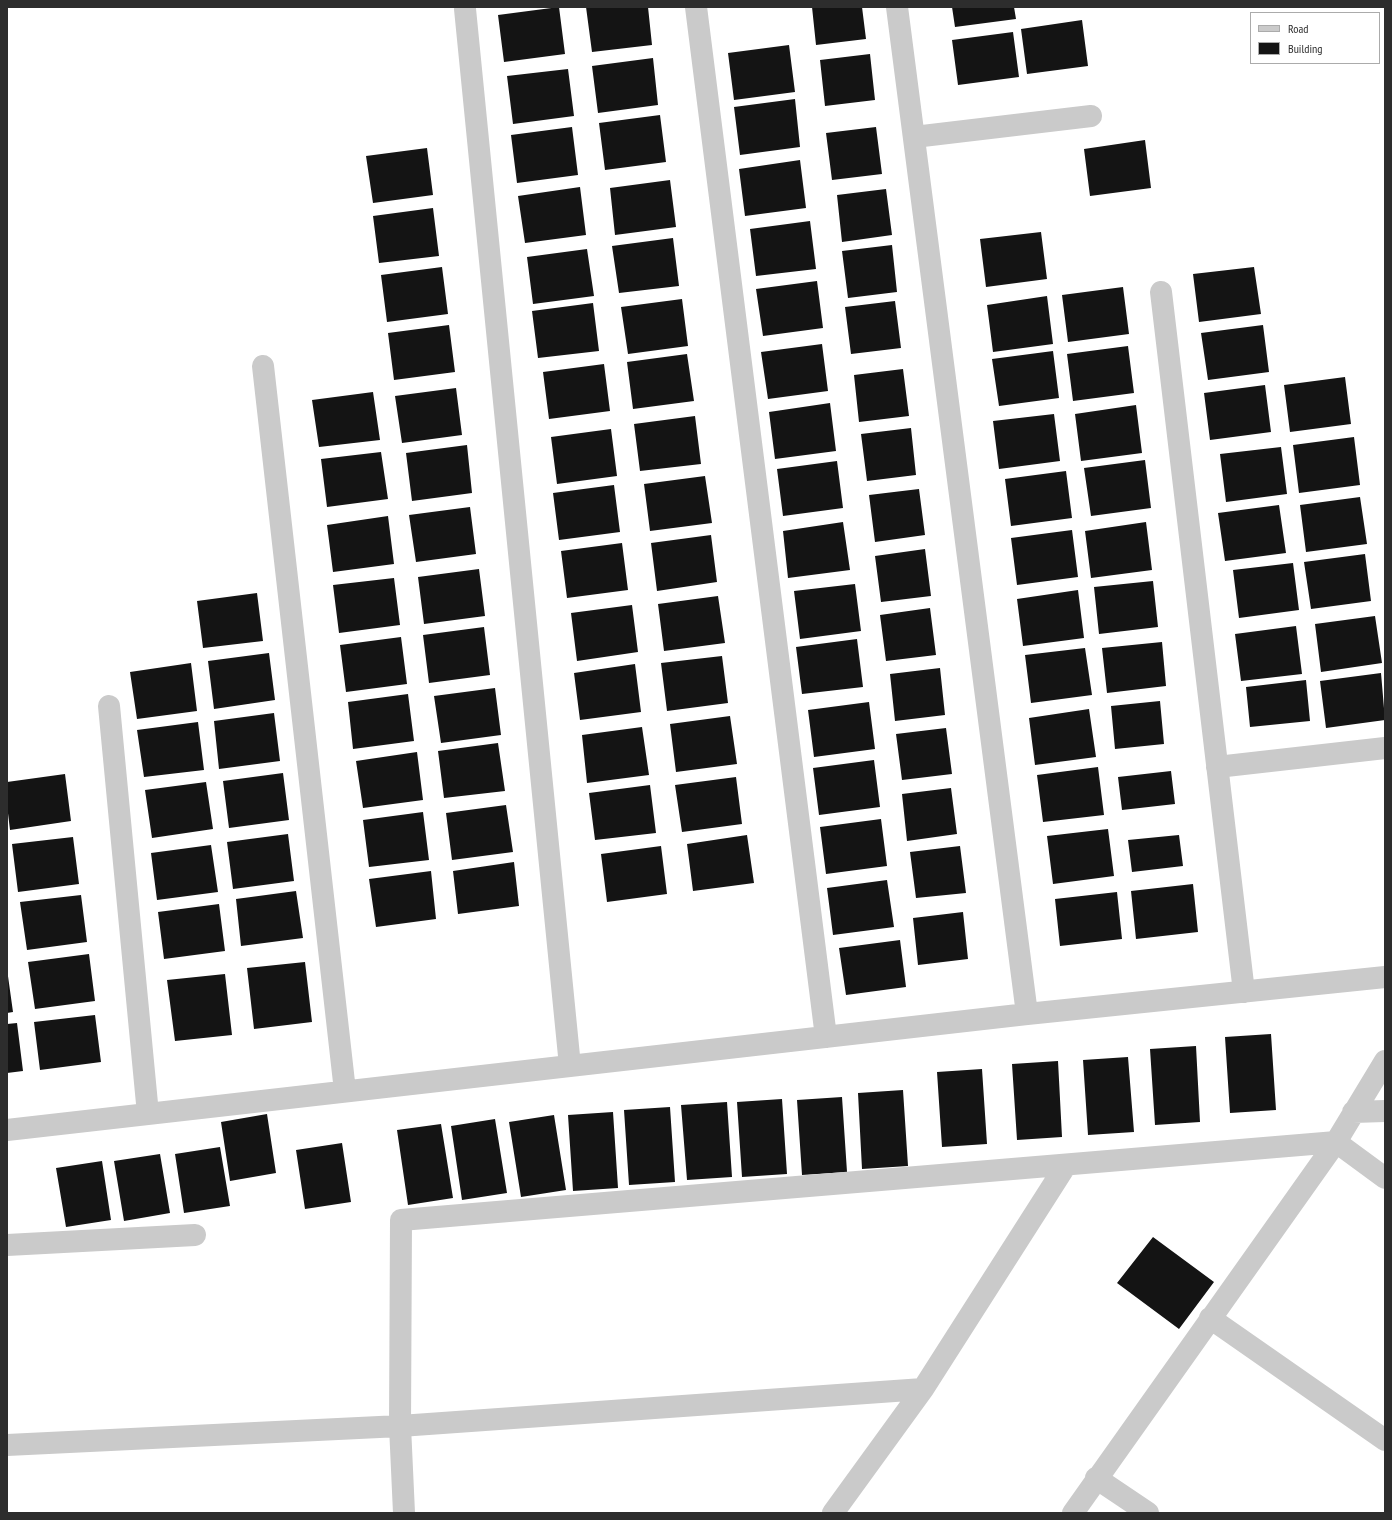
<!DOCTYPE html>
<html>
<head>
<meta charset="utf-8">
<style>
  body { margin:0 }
  #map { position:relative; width:1392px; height:1520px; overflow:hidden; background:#fff; font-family:"PT Sans Narrow",sans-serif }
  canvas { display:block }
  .frame { position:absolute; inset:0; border:8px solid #2d2d2d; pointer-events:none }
  .legend { position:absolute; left:1250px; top:12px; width:130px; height:52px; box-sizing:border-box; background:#fff; border:1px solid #ababab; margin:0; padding:5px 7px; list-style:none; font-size:12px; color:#2d2d2d }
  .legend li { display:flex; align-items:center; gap:8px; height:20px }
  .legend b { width:20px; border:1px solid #ababab }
</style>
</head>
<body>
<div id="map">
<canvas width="1392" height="1520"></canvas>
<div class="frame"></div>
<ul class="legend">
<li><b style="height:5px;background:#cacaca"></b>Road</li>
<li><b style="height:11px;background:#141414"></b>Building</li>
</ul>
</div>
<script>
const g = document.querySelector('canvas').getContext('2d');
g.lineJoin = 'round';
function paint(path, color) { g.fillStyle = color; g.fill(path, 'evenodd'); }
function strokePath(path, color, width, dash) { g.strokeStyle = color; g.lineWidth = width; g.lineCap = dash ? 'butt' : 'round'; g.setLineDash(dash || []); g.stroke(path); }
paint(new Path2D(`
  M559,7L565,54L504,62L498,15Z
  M586,7H648L652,45L592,52Z
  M812,7H862L866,39L816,45Z
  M952,7H1014L1016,19L955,27Z
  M1082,20L1088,66L1027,74L1021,29Z
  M1013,32L1019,77L958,85L952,40Z
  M789,45L795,92L734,100L728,53Z
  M870,54L875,100L825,106L820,60Z
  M653,58L658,105L598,113L592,66Z
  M568,69L574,116L513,124L507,76Z
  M795,99L800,147L740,155L734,107Z
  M660,115L666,162L605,170L599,123Z
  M572,127L578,175L517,183L511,135Z
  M876,127L882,174L832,180L826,133Z
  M1145,140L1151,188L1090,196L1084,149Z
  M427,148L433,195L373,203L366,156Z
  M800,160L806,208L745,216L739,169Z
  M670,180L676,227L615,235L610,188Z
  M580,187L586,235L525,243L518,196Z
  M886,189L892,235L842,242L837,195Z
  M433,208L439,256L379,263L373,216Z
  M810,221L816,269L756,276L750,229Z
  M1041,232L1047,279L986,287L980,239Z
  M673,238L679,286L619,293L612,246Z
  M892,245L897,292L848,298L842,251Z
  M587,249L594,296L533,304L527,257Z
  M442,267L448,314L387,322L381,275Z
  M1254,267L1261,314L1199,322L1193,274Z
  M817,281L823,328L763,336L756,289Z
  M1123,287L1129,334L1068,342L1062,295Z
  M1047,296L1053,344L993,352L987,305Z
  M682,299L688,346L628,354L621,307Z
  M895,301L901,348L851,354L845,307Z
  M593,303L599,351L538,358L532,311Z
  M449,325L455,372L394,380L388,333Z
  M1263,325L1269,372L1208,380L1201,333Z
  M822,344L828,391L768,399L761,352Z
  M1128,346L1134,393L1073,401L1067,354Z
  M1053,351L1059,398L999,406L992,359Z
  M687,354L694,401L633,409L627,362Z
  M604,364L610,411L549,419L543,372Z
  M903,369L909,416L859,422L854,375Z
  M1345,377L1351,424L1290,432L1284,385Z
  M1265,385L1271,432L1210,440L1204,393Z
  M456,388L462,435L402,443L395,396Z
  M373,392L380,440L319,447L312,400Z
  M830,403L836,451L775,459L769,412Z
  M1136,405L1142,453L1081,461L1075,414Z
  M1054,414L1060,461L999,469L993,421Z
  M695,416L701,464L640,471L634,424Z
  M911,428L916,475L867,481L861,434Z
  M611,429L617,476L557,484L551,437Z
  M1354,437L1360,485L1299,493L1293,445Z
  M467,445L472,493L412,501L406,453Z
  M1281,447L1287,494L1226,502L1220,454Z
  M381,452L388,499L327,507L321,459Z
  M1145,460L1151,508L1091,516L1084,468Z
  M837,461L843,508L783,516L777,469Z
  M1066,471L1072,518L1011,526L1005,479Z
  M705,476L712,523L650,531L644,484Z
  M614,485L620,532L559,540L553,493Z
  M919,489L925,535L875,542L869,495Z
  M1360,497L1367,544L1306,552L1300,505Z
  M1279,505L1286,553L1225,561L1218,513Z
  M470,507L476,554L416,562L409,515Z
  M388,516L394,564L333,572L327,525Z
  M843,522L850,570L788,578L783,531Z
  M1146,522L1152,570L1091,578L1085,531Z
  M1072,530L1078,577L1017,585L1011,538Z
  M711,535L717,582L657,591L651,543Z
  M622,543L628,590L567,598L561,551Z
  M925,549L931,596L881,602L875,556Z
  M1365,554L1371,601L1311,609L1304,562Z
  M1293,563L1299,610L1239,618L1233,570Z
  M479,569L485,616L424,624L418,577Z
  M394,578L400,625L339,633L333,585Z
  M1153,581L1158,627L1099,634L1094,587Z
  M855,584L861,631L800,639L794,591Z
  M1078,590L1084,638L1023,646L1017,599Z
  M257,593L263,641L203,648L197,601Z
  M718,596L725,643L664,651L658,604Z
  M632,605L638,652L577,661L571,613Z
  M930,608L936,655L886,661L880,615Z
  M1375,616L1382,663L1321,672L1315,624Z
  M1296,626L1302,674L1241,681L1235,634Z
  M484,627L490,675L429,683L423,635Z
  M401,637L407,684L346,692L340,645Z
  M857,639L863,687L802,694L796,647Z
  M1162,642L1166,686L1107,693L1102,648Z
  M1085,648L1092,695L1031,703L1025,655Z
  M269,653L275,700L214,709L208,661Z
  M722,656L728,703L667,711L661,663Z
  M191,663L197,711L137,719L130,672Z
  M635,664L641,712L580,720L574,673Z
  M940,668L945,715L895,721L890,674Z
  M1381,673L1385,720L1326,728L1320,681Z
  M1306,680L1310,721L1250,727L1246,687Z
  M495,688L501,735L441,743L434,696Z
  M408,694L414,741L353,749L348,702Z
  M1160,701L1164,744L1115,749L1111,706Z
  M869,702L875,749L814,757L808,710Z
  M1089,709L1096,757L1035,765L1029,718Z
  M274,713L280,761L219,769L214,721Z
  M730,716L737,764L676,772L670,724Z
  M198,722L204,770L144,777L137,730Z
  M642,727L649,775L587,783L582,735Z
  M946,728L952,774L902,780L896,734Z
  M498,743L505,791L444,798L438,751Z
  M417,752L423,800L363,808L356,761Z
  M874,760L880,807L819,815L813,768Z
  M1098,767L1104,815L1043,822L1037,775Z
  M1171,771L1175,804L1122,810L1118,777Z
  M283,773L289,820L229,828L223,781Z
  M65,774L71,821L10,830L7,805V782Z
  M736,777L742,824L682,832L675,785Z
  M206,782L213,829L152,838L145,790Z
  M650,785L656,833L595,840L589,793Z
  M951,788L957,834L907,841L902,794Z
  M506,805L513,852L452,860L446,813Z
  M423,812L429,860L369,867L363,820Z
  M881,819L887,866L826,874L820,827Z
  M1108,829L1114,876L1053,884L1047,836Z
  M288,834L294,881L233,889L227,842Z
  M747,835L754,883L693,891L687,844Z
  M1179,835L1183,866L1132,872L1128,840Z
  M73,837L79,884L18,892L12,844Z
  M211,845L218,892L157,900L151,853Z
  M661,846L667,894L607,902L601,854Z
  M960,846L966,893L916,898L910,852Z
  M514,862L519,906L458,914L453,871Z
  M431,871L436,919L376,927L369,879Z
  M887,880L894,927L833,935L827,888Z
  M1193,884L1198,932L1136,939L1131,891Z
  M296,891L303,938L241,946L236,899Z
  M1117,892L1122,939L1060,946L1055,899Z
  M81,895L87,942L27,950L20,902Z
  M219,904L225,951L164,959L158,912Z
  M963,912L968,959L918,965L913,918Z
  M900,940L906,987L846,995L839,948Z
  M89,954L95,1001L35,1009L28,962Z
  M305,962L312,1022L254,1029L247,968Z
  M7,969L13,1012L7,1013Z
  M225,974L232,1035L175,1041L167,980Z
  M95,1015L101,1062L40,1070L34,1022Z
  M17,1023L23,1071L7,1073V1024Z
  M1271,1034L1276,1110L1230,1113L1225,1037Z
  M1196,1046L1200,1122L1155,1125L1150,1049Z
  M1128,1057L1134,1132L1088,1135L1083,1060Z
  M1058,1061L1062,1137L1017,1140L1012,1064Z
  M982,1069L987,1144L942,1147L937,1072Z
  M903,1090L908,1166L862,1169L858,1093Z
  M842,1097L847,1172L802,1175L797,1100Z
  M782,1099L787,1174L742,1177L737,1102Z
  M727,1102L732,1177L687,1180L681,1105Z
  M670,1107L675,1182L629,1185L624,1110Z
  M613,1112L618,1188L573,1191L568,1115Z
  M267,1114L276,1173L230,1181L221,1122Z
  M554,1115L566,1190L521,1197L509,1122Z
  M495,1119L507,1193L462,1200L451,1126Z
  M441,1124L453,1198L408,1205L397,1130Z
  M342,1143L351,1202L305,1209L296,1150Z
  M220,1147L230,1206L184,1213L175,1154Z
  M160,1154L170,1213L124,1221L114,1161Z
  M102,1161L111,1220L66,1227L56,1168Z
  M1153,1237L1214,1282L1179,1329L1117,1283Z`), '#141414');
strokePath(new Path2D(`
  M696,7L826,1037
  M897,7L1027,1014
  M465,9L570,1066
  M914,137L1091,116
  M1161,292L1244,992
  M263,366L345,1091
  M109,706L148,1114
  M1217,767L1385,748
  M1353,1112L1385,1111
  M7,1130L1027,1014L1385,977
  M7,1245L195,1235
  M1210,1318L1385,1440
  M7,1445L400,1426L923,1389
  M1096,1478L1148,1513
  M404,1513L400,1426L401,1220L1336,1142L1385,1178
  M833,1513L923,1389L1066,1165
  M1073,1513L1336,1142L1385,1061`), '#cacaca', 22);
</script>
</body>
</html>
